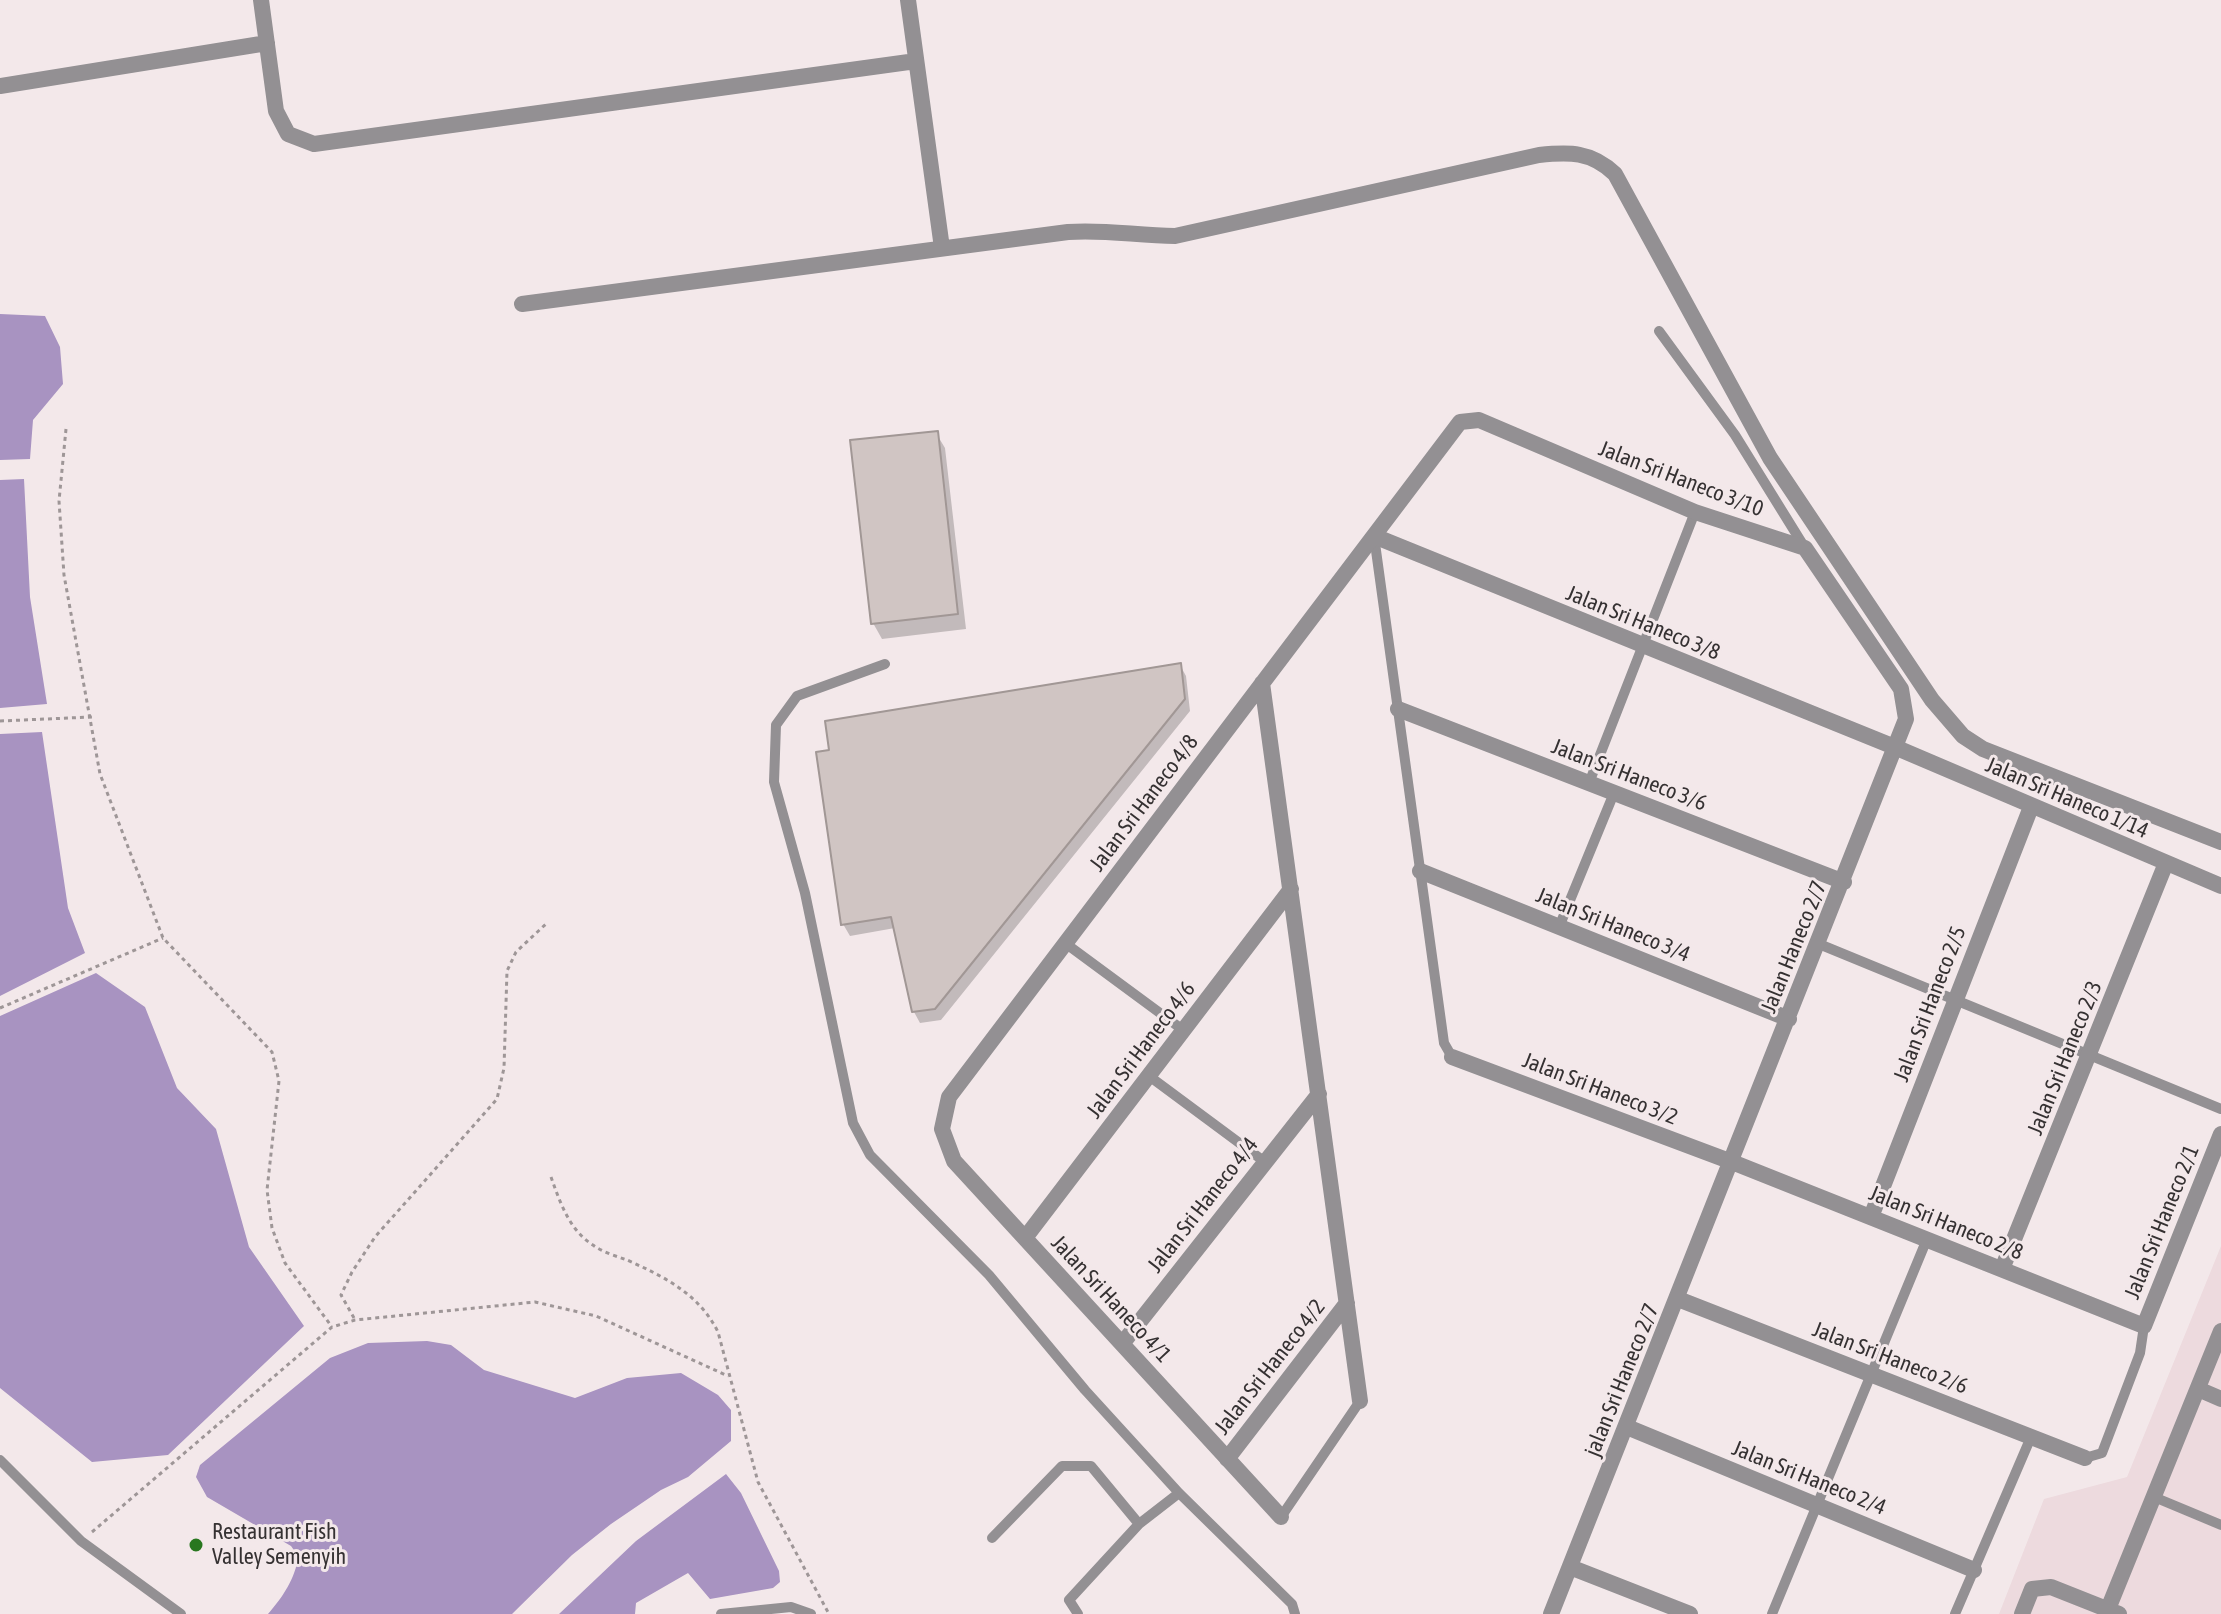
<!DOCTYPE html>
<html>
<head>
<meta charset="utf-8">
<style>
  body { margin:0 }
  canvas { display:block; background:#f3e8ea }
</style>
</head>
<body>
<canvas width="2221" height="1614"></canvas>
<script>
const g = document.querySelector('canvas').getContext('2d');
g.lineJoin = 'round';
function paint(path, color) { g.fillStyle = color; g.fill(path, 'evenodd'); }
function strokePath(path, color, width, dash) { g.strokeStyle = color; g.lineWidth = width; g.lineCap = dash ? 'butt' : 'round'; g.setLineDash(dash || []); g.stroke(path); }
function write(font, color, halo, rows, align = 'center') {
  g.font = font + ' "Asap Condensed",sans-serif'; g.lineWidth = 6; g.setLineDash([]); g.textBaseline = 'middle'; g.strokeStyle = halo; g.fillStyle = color; for (const [text, x, y, turn = 0] of rows) {
    g.save(); g.translate(x, y); g.rotate((+turn || 0) * Math.PI / 180); g.textAlign = isNaN(turn) ? turn : align; if (halo) g.strokeText(text, 0, 0); g.fillText(text, 0, 0); g.restore();
  }
}
paint(new Path2D(`
  M2221,1246V1614H1999L2044,1499L2127,1477Z`), '#eddade');
paint(new Path2D(`
  M0,314L45,316L60,347L63,384L33,420L30,459L0,460Z
  M24,479L30,597L47,704L0,708V480Z
  M42,732L68,908L85,953L0,996V734Z
  M96,973L145,1007L177,1088L216,1129L249,1247L304,1326L168,1455L92,1462L0,1388V1016Z
  M427,1341L451,1345L484,1370L575,1398L627,1378L681,1373L718,1395L731,1410V1441L688,1477L661,1490L611,1524L572,1555L512,1614H268C282,1598 296,1578 298,1556L291,1546L207,1497L196,1477L200,1465L330,1358L368,1343Z
  M726,1474L741,1493L779,1571L780,1582L773,1588L710,1599L688,1573L636,1603L635,1614H559L636,1541Z`), '#a893c1');
paint(new Path2D(`
  M936,433L945,448L966,629L882,639L873,623Z
  M1180,665L1186,676L1190,711L941,1020L920,1023L914,1012L895,928L850,936L843,924Z`), '#0003');
const building = new Path2D(`
  M938,431L958,614L871,624L850,440Z
  M1181,663L1185,699L935,1009L912,1012L891,917L841,925L816,752L829,750L825,721Z`);
paint(building, '#d0c5c3');
strokePath(building, '#a19795', 2);
strokePath(new Path2D(`
  M66,429L59,501L64,575L100,774L163,938L272,1052L279,1081L267,1190L272,1228L285,1263L332,1327
  M0,721L92,717
  M0,1008L163,938
  M551,1177C560,1202 569,1230 593,1245C602,1252 616,1256 627,1260C665,1277 699,1294 718,1332L758,1482L829,1614
  M354,1318L341,1295L352,1272L375,1237L497,1099L504,1068L507,971L516,952L548,922
  M92,1532L332,1327L355,1320L535,1302L596,1316L728,1376`), '#9e9697', 3, [4, 4]);
strokePath(new Path2D(`
  M1659,331L1735,435L1805,548
  M1374,536L1444,1043L1452,1057
  M885,664L797,696L776,725L774,782L805,893L853,1123L870,1155L989,1275L1085,1390L1179,1493L1292,1604L1295,1614
  M1589,783L1695,512
  M1559,927L1614,793
  M1065,943L1183,1030
  M1819,944L2221,1109
  M1149,1076L1265,1162
  M2085,1458L2102,1453L2140,1353L2144,1326
  M0,1460L81,1541L181,1614
  M2154,1497L2221,1525
  M1281,1517L1360,1401
  M992,1538L1062,1466H1091L1139,1524
  M721,1614L791,1607L811,1614
  M1078,1614L1069,1600L1139,1524L1179,1493
  M1772,1614L1927,1239
  M1955,1614L2031,1437`), '#939093', 10);
strokePath(new Path2D(`
  M261,0L276,111L288,134L314,144L916,61
  M908,0L942,248
  M0,86L267,43
  M522,304L1068,232C1105,229 1138,236 1175,236L1539,155C1569,152 1591,151 1615,174L1770,458L1932,700L1963,736L1983,749L2221,842
  M1374,536L1897,748L2221,886
  M1262,683L1360,1401
  M1398,709L1844,882
  M1420,871L1789,1019
  M1452,1057L1732,1162L2144,1326L2221,1134
  M1871,1217L2031,807
  M1025,1238L1291,889
  M2002,1269L2166,863
  M1678,1299L2085,1458
  M1122,1344L1319,1094
  M2198,1389L2221,1399
  M1627,1427L1974,1570
  M1227,1459L1347,1303
  M1281,1517L954,1161L942,1129L949,1097L1460,422L1479,420L1695,512L1805,548L1901,689L1906,719L1551,1614
  M1570,1567L1690,1614
  M2108,1609L2221,1331
  M2022,1614L2032,1589L2051,1587L2119,1614`), '#939093', 16);
for (const [x, y, r, color] of [
  [196,1545,8,"#28771f"]
]) { const dot = new Path2D(); dot.arc(x, y, r, 0, 2 * Math.PI); g.fillStyle = color; g.fill(dot); strokePath(dot, '#f3e8ea', 3); }
write('22px', '#353132', '#f3e8ea', [
  ["Jalan Sri Haneco 3/10",1681,479,21],
  ["Jalan Sri Haneco 3/8",1643,623,22],
  ["Jalan Sri Haneco 3/6",1629,775,21],
  ["Jalan Sri Haneco 1/14",2067,798,23],
  ["Jalan Sri Haneco 4/8",1144,803,-53],
  ["Jalan Sri Haneco 3/4",1613,925,22],
  ["Jalan Haneco 2/7",1794,947,-68],
  ["Jalan Sri Haneco 2/5",1930,1004,-69],
  ["Jalan Sri Haneco 4/6",1141,1050,-53],
  ["Jalan Sri Haneco 2/3",2065,1058,-68],
  ["Jalan Sri Haneco 3/2",1600,1089,21],
  ["Jalan Sri Haneco 4/4",1203,1205,-52],
  ["Jalan Sri Haneco 2/1",2162,1222,-68],
  ["Jalan Sri Haneco 2/8",1946,1223,22],
  ["Jalan Sri Haneco 4/1",1111,1299,47],
  ["Jalan Sri Haneco 2/6",1890,1358,21],
  ["Jalan Sri Haneco 4/2",1270,1367,-52],
  ["jalan Sri Haneco 2/7",1622,1380,-68],
  ["Jalan Sri Haneco 2/4",1809,1478,22]
]);
write('22px', '#353132', '#f3e8ea', [
  ["Restaurant Fish",212,1532],
  ["Valley Semenyih",212,1557]
], 'left');
</script>
</body>
</html>
